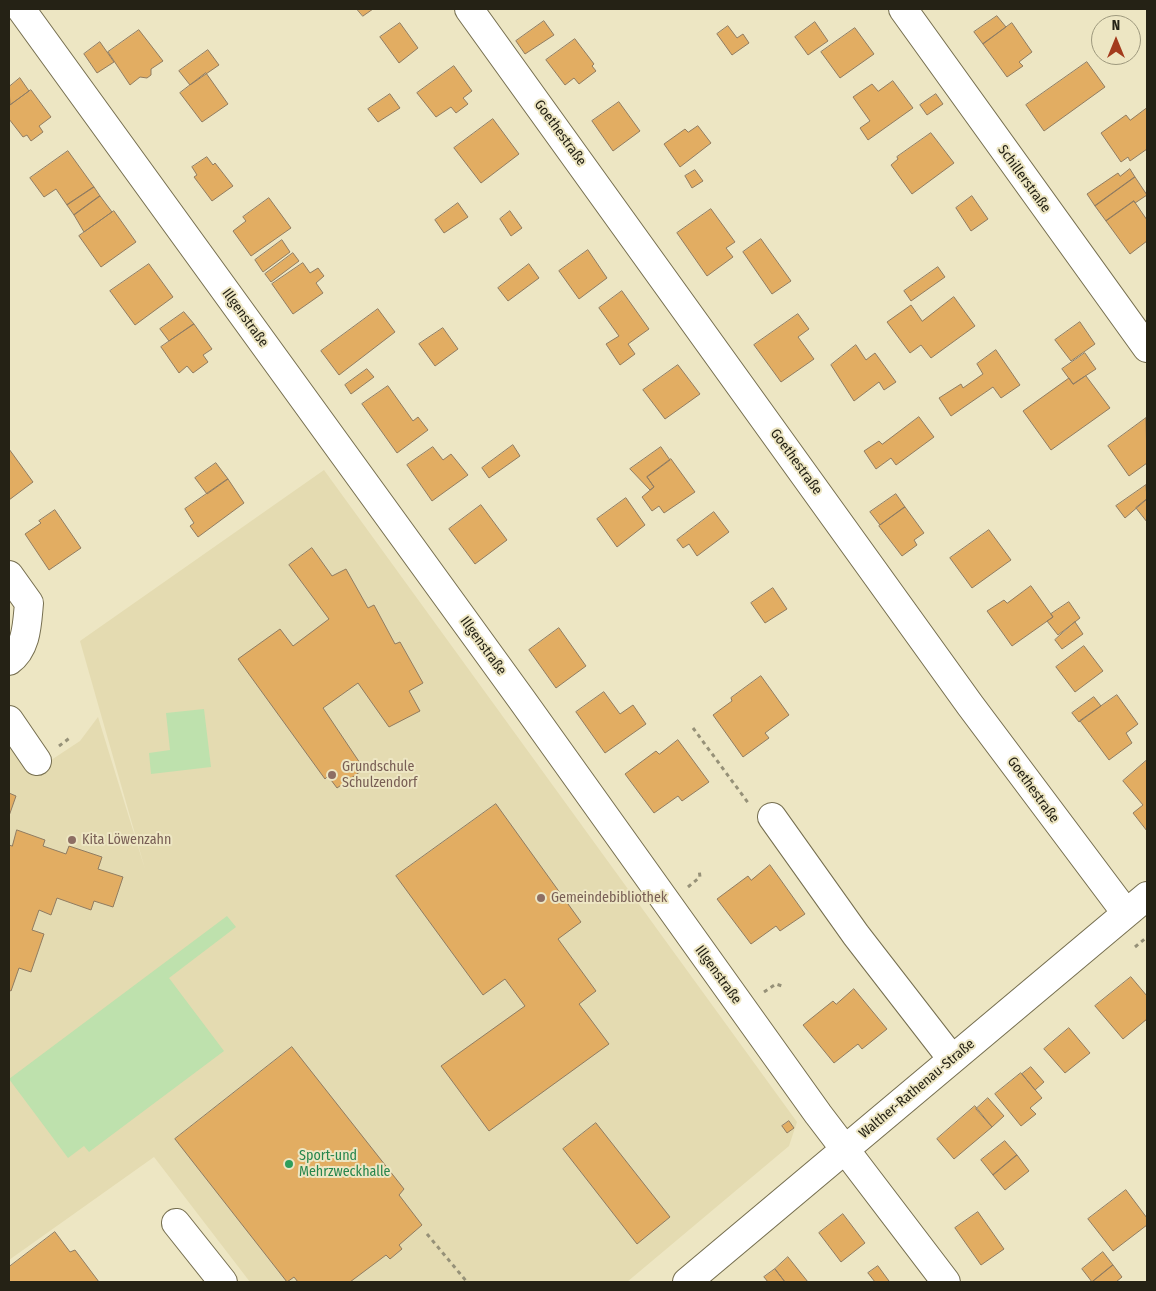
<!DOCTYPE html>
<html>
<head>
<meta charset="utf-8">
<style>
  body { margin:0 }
  #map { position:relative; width:1156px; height:1291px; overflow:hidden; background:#ede6c3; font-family:"Fira Sans Condensed",sans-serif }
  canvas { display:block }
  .frame { position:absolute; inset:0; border:10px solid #252215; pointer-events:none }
  .north { position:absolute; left:1091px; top:15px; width:50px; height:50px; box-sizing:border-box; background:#ede6c3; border:1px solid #9d987d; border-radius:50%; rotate:0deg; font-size:14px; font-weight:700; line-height:20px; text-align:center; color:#252215 }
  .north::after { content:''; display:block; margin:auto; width:18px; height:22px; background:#a33b1d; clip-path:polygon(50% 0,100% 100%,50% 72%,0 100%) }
</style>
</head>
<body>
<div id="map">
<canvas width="1156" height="1291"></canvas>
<div class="frame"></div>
<div class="north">N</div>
</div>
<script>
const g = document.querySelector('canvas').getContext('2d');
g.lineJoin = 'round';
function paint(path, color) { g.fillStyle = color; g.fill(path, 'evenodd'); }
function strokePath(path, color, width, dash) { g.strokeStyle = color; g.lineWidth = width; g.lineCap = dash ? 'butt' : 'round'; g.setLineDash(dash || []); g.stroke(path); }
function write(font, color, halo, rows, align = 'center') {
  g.font = font + ' "Fira Sans Condensed",sans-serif'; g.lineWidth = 4; g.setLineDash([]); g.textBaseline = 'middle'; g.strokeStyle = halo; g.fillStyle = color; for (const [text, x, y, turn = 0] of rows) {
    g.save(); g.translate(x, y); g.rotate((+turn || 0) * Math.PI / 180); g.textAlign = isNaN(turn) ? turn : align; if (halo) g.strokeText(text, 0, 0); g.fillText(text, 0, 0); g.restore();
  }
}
paint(new Path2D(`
  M324,470L797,1122L789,1146L627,1282H250L154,1157L9,1260V742L33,772L80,741L98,717L145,869L80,641Z`), '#e4dbb1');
paint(new Path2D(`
  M204,709L211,767L151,774L149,753L170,750L166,713Z
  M227,916L236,927L169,978L224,1051L89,1152L84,1146L68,1158L9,1079Z`), '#bee1ad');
const building = new Path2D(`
  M357,9H373L363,16Z
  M997,16L1006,27L983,44L974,32Z
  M544,21L554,35L525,54L516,41Z
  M815,22L828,41L808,55L795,37Z
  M400,23L418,48L399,63L380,37Z
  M1012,23L1032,52L1019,62L1023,66L1007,77L983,44Z
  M728,26L737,38L743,34L749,43L732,55L717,34Z
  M855,28L874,54L840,78L821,52Z
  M139,30L163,61L151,69V75L147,78L140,77L130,85L108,52Z
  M575,39L594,64L592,66L596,71L579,84L574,78L565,85L546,60Z
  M100,42L114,62L97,73L84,54Z
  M208,50L219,65L190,85L179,71Z
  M1087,62L1105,87L1044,131L1026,105Z
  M454,66L472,91L463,98L468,104L456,113L451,107L436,117L417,93Z
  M206,73L228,104L202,122L180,93Z
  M20,78L29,91L10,105L9,87Z
  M893,81L913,108L868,140L860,128L870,121L853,97L872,84L878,91Z
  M31,90L51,117L39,126L43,132L31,141L27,135L23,137L9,119V106Z
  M390,94L400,108L378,122L368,109Z
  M936,94L943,104L927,115L920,105Z
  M619,102L640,131L613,151L592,121Z
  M1147,108V149L1130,161L1128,157L1121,162L1101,133L1126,115L1130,120Z
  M493,119L519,154L481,183L454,148Z
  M698,126L711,143L680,167L664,144L685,129L688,132Z
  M931,133L954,163L912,194L891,165L898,159L897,157Z
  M68,151L94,187L67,205L56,189L44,197L30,178Z
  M207,157L213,165L215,163L233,186L212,201L194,177L197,175L192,167Z
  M1130,169L1135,177L1095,206L1087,194L1118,173L1120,176Z
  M695,170L703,181L692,188L685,176Z
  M1135,177L1147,195L1135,203L1134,201L1106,221L1095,206Z
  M94,187L100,196L74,215L67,205Z
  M100,196L112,212L84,232L74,215Z
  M972,196L988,219L971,231L956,208Z
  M269,198L291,228L251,256L233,231L246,221L243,217Z
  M1134,201L1147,220V241L1130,254L1106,221Z
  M458,203L468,217L444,233L435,220Z
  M711,209L735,242L726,248L733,257L707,276L677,233Z
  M114,211L136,242L101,267L79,236Z
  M510,211L522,228L511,236L500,219Z
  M761,239L791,281L772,294L743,252Z
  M282,240L290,252L263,272L255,260Z
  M588,250L607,278L579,299L559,271Z
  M293,253L299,261L271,282L265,274Z
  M303,263L310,273L318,268L324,276L316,283L323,293L293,314L272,284Z
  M149,264L173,297L135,325L110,291Z
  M529,264L539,278L508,301L498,288Z
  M938,267L945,277L911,301L904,291Z
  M622,291L649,329L628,344L635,354L620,365L606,344L619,336L599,308Z
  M954,297L975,326L931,358L921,345L910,353L887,322L911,305L922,321Z
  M378,309L395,332L339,375L321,351Z
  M184,312L194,324L169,341L160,329Z
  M798,314L809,329L798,337L814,359L781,382L754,345Z
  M1080,322L1095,344L1071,361L1055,340Z
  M194,324L212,349L203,355L208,362L193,373L187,366L179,373L161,347Z
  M443,328L458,349L435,366L419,344Z
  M856,345L866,360L875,353L896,382L884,390L879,382L854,401L831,365Z
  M996,350L1020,385L1001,398L993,387L951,416L939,398L961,384L963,388L983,374L977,364Z
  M1085,353L1096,369L1073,384L1062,369Z
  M678,365L700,394L665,419L643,390Z
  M367,369L374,377L351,394L345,385Z
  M1086,376L1110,408L1051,450L1023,411L1069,378L1073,384Z
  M388,386L413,421L418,417L428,430L397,453L362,404Z
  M919,417L934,437L896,465L891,458L876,469L864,451L879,441L882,444Z
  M1146,418L1147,463L1129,476L1108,446Z
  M513,445L520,456L489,478L482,468Z
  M433,447L443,460L451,454L468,475L432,501L407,465Z
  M661,447L670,460L647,477L654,487L650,490L630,469Z
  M9,449L33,482L9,500Z
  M671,459L695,492L664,513L659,506L652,511L642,497L654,487L647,477Z
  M216,463L228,479L207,494L195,478Z
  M228,479L244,503L198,537L190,526L194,523L185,509Z
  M1146,485L1147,499L1125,518L1116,506Z
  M896,494L905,507L880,525L870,512Z
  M626,498L645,525L617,547L597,519Z
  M1147,499V522L1136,508Z
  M481,505L507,540L475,564L449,529Z
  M905,507L924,533L914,540L917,545L902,556L879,526Z
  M55,510L81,548L49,570L25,534L41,523L39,521Z
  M714,512L729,532L697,556L689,544L683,548L677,540Z
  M989,530L1011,560L972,588L950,558Z
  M312,548L332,576L346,569L368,608L374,605L395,644L400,642L423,683L409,691L420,711L389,727L358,683L323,708L364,769L337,788L328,776L325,779L238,659L280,629L293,646L329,619L289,565Z
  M1031,586L1053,617L1012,646L987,611L1004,600L1007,603Z
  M773,588L787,609L765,623L751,603Z
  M1069,602L1080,618L1058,635L1047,621L1053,617L1051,614Z
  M1075,622L1083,634L1062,649L1055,640Z
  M559,628L586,666L556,688L529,650Z
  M1084,646L1103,671L1075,692L1056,667Z
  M761,676L789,715L765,733L769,738L743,757L713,715L732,701L731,698Z
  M604,692L620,714L633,705L646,724L605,753L576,712Z
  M1117,695L1138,724L1126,733L1132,743L1109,760L1080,721Z
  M1094,697L1101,706L1079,722L1072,713Z
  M678,740L709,782L682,801L678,796L654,813L625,774L656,751L659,754Z
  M1147,760V831L1133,813L1143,805L1123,781Z
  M9,793L16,796L9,816Z
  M496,804L581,922L558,939L596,991L579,1004L609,1044L489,1131L441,1066L525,1006L505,979L483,995L396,876Z
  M17,830L45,840L43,846L66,854L69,846L102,857L98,869L123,877L113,907L94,901L91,910L57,898L51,915L39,910L32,930L44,934L31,972L19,968L11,991L9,990V845L12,846Z
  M770,865L805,914L780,931L776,926L751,944L717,899L748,876L751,880Z
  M1131,977L1147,996V1019L1123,1039L1095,1006Z
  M854,989L887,1029L862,1049L858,1044L834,1063L803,1025L833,1001L836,1004Z
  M1069,1028L1090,1053L1065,1073L1044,1049Z
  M292,1047L404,1189L399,1195L422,1225L399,1245L402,1249L390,1259L386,1255L350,1282H298L294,1277L287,1282L175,1139Z
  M1031,1067L1044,1082L1035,1090L1022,1074Z
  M1021,1073L1042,1098L1030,1108L1036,1114L1021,1126L995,1094Z
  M988,1098L1004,1116L992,1127L976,1109Z
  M975,1106L992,1127L954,1159L937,1139Z
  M789,1121L794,1128L787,1133L782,1126Z
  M596,1123L670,1217L637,1244L563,1149Z
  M1005,1141L1017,1155L993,1175L981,1160Z
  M1017,1155L1029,1171L1005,1190L993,1175Z
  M1126,1190L1147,1218V1225L1113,1251L1088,1219Z
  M978,1212L1004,1249L981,1265L955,1228Z
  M843,1214L865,1243L841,1262L819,1233Z
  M55,1232L70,1252L75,1250L99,1282H9V1267Z
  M1103,1252L1113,1265L1092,1282L1082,1269Z
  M788,1257L808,1282H785L775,1269Z
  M1113,1265L1122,1277L1116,1282H1092Z
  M878,1266L889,1281L887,1282H875L868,1273Z
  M775,1269L785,1282H768L764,1277Z`);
paint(building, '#e2ad62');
strokePath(building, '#907c61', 1);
const minor = new Path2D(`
  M21,9L522,700L818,1114L946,1282
  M469,9L970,705L1126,913
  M903,9L1147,348
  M9,575L29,603C27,624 27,648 9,661
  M9,720L37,761
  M772,817L856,935L952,1059
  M176,1223L223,1282
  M687,1282L1147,896`);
strokePath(minor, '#756e4f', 30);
strokePath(new Path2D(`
  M693,728L749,804
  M59,746L71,737
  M688,887L700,877L699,869
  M1135,947L1147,937
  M764,992L776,984L785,987
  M427,1234L467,1282`), '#969178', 3, [4, 4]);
strokePath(minor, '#fff', 28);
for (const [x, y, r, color] of [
  [332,775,5,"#8d6e63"],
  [72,840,5,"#8d6e63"],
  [541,898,5,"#8d6e63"],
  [289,1164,5,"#2e9e5b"]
]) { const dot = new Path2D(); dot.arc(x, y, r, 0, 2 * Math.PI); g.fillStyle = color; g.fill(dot); strokePath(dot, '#ede6c3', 2); }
write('14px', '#252215', '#ede6c3', [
  ["Goethestraße",560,133,54],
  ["Schillerstraße",1024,179,54],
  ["Illgenstraße",245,318,54],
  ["Goethestraße",796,462,54],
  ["Illgenstraße",483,646,54],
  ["Goethestraße",1033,790,54],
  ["Illgenstraße",718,975,54],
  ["Walther-Rathenau-Straße",917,1089,-40]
]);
write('14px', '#785e54', '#ede6c3', [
  ["Grundschule",342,767],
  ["Schulzendorf",342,783],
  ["Kita Löwenzahn",82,840],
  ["Gemeindebibliothek",551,898]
], 'left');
write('14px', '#27864d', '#ede6c3', [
  ["Sport-und",299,1156],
  ["Mehrzweckhalle",299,1172]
], 'left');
</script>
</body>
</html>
